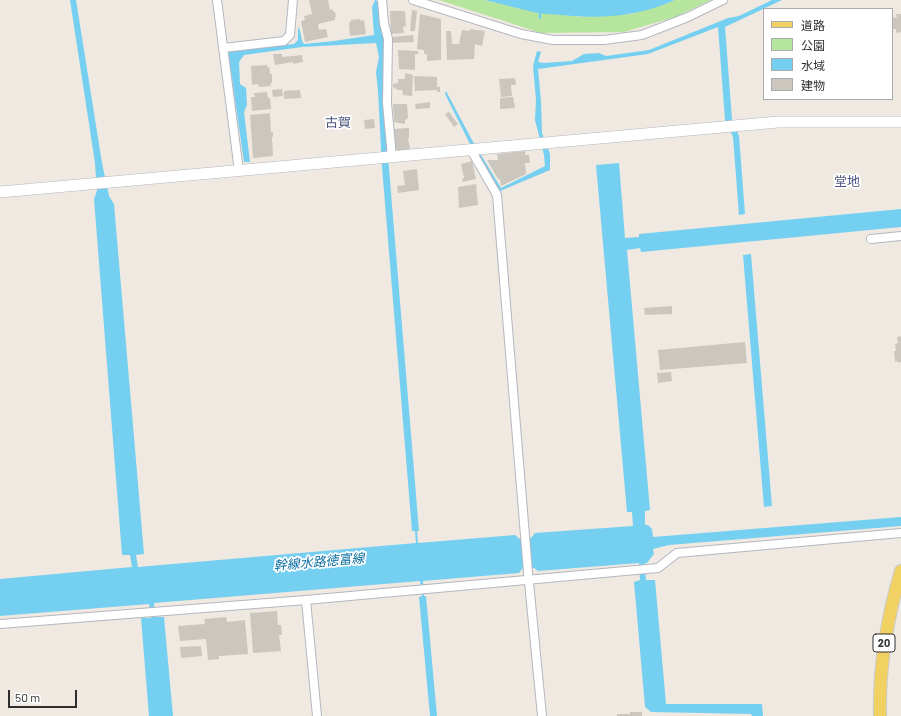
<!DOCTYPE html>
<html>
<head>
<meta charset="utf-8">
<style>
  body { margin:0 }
  #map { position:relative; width:901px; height:716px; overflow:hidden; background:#efe9e1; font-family:Barlow,"Noto Sans JP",sans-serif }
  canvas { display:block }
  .legend { position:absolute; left:763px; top:8px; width:130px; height:92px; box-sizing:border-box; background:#fff; border:1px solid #ababab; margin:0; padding:5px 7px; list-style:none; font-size:12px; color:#2e2e2e }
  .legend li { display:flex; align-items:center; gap:8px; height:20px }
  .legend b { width:20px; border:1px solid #ababab }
  .scale { position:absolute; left:8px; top:690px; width:69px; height:18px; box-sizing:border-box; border:2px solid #2e2e2e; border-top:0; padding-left:5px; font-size:12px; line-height:14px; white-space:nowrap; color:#2e2e2e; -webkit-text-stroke:3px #fff; paint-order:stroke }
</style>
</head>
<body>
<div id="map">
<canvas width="901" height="716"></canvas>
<ul class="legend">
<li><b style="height:5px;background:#f2d163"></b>道路</li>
<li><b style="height:11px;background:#b6e59e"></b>公園</li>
<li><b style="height:11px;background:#75cff0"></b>水域</li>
<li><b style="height:11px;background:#cbc7bf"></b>建物</li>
</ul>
<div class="scale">50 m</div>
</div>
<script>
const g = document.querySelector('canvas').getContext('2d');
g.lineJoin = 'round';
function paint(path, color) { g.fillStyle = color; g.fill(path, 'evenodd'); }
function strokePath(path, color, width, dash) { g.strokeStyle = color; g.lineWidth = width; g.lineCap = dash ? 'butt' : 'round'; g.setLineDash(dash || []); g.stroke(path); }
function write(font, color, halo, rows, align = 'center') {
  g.font = font + ' Barlow,"Noto Sans JP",sans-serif'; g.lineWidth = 3.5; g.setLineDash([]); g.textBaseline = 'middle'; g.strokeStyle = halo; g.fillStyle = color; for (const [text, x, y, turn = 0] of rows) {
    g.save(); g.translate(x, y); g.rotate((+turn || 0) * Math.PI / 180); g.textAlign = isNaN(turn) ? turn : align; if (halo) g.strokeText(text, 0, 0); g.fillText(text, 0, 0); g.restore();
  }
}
paint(new Path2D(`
  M439,0H485L535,12L581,17L631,14L666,4L675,0H711L675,17L624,32L541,33Z`), '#b6e59e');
paint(new Path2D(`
  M70,0H76L102,163L109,196L114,204L144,554L136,555L138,567L416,543L415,531H412L382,167L378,91L376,72L379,57L376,43L302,47L244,55L239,62L240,84L246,88L247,105L244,112L250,162H244L228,51L294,44L298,40V27C302,32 300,39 304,44L334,41L374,35L372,7L375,0L380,3L384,38L383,96L419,531H417L418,543L515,535L520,539L531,538L535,533L633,526L632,512H627L596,165L619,163L625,238L639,237V234L901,209V227L641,252L640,248L627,250L650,510L645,511V525H648L652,529L653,537L901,517V526L669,545L653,549L654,554L647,563H645L646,580H655L666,704H762L763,716H752L751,714L651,712L645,707L634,582L640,580L639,563L538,571L534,568H523L519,573L423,581L424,596H426L437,716H430L419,597L422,596L420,581L154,603L155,617H164L173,716H149L141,618H151L149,604L0,616V579L132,567L130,555H122L94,199L97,191L95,163Z
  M485,0H675C638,17 600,19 561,15C552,14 542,14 533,12C517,8 501,4 485,0Z
  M772,0H782L725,27L732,119L739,136L745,214L739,215L733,137L725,120L718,27L648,54L538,69L541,101L542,133L550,154V170L500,191L469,142L445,94L446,91L472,140L501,188L545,166L544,155L535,120L536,100L533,66L537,51L541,52L538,62L544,63L572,61L584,54L599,53L606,56L649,50L728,18L739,16Z
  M751,254L772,506L764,507L743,255Z`), '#75cff0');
strokePath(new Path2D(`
  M540,18V10`), '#75cff0', 2.5);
paint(new Path2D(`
  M309,0H328L330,10L333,9V12H335L336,17H335V20L318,24L319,30L326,29L328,37L305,42L301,21L305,20L304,16L312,14Z
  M412,10L417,11L415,31H410Z
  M390,11H405L406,26L403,27L404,33L391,34Z
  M420,14L441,19V60L427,61V54H424V50L417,49Z
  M896,14H901V32L896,33V29H892V18L897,17Z
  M360,19L361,21L364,20L366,34L350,36L349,22H351V20Z
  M470,29L485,31L482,46L475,44L474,59L447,60L446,31H451L452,44H459L462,30L470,31Z
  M413,35L414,42L392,43V37Z
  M398,50L418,51V54H415V70L399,69Z
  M273,54H282V57L302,55L303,62L293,64V62L275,65Z
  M267,65V67H269L270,74H272V83H270L271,86L259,87L258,84L252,85L251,66Z
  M405,73L413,75L412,96L403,95L402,90H398L393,87V84L398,83V79H405Z
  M414,76L437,77V87H440V92H437V90L415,91Z
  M515,78L516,85H511L512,96L501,97L499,79Z
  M282,89L283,96L273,97L272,90Z
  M300,90L301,98L284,99V91Z
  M267,92L268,98H270L271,109L252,111L251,97H255L254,93Z
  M513,97L515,108L500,109V98Z
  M430,102V108L416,109L415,104Z
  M393,104H407L408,118L405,120V124L394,122Z
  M449,112L458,124L454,127L445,114Z
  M270,113L271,132H273V137H272L273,156L253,158L250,115Z
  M374,119L375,128L365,129L364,120Z
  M409,128V138H408L410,149L396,151L394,129Z
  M525,151V155H529L530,163H525L526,174L501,186L500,179H498L487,160H498L497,154Z
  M472,161L476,179L463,182L462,179L464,178L461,164Z
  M417,169L419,190L398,193L397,186L405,185L403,171Z
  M476,184L478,205L459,208L458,187Z
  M672,306V314L645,315L644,308Z
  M901,336V362L898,363V361L895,362L894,351H896L895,344L898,343L897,337Z
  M745,342L747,363L660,370L658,350Z
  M671,372L672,381L658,383L657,373Z
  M277,611L278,625H281L282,635H279L281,651L253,653L250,613Z
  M226,617L227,622L245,620L248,654L219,656V659L208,660L206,639L180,641L178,626L205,624L204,619Z
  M201,646L202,656L181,658L180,647Z
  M630,712H642V716H617V714H630Z`), '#cbc7bf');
const street = new Path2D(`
  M217,0L239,171
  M382,0L384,23L388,39L387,103L392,157
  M413,0L521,34L553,40H604L642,35L688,17L723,0
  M223,48L284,41L290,35L293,0
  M471,150L497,195L528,572L542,716
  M871,239L901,236
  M306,600L317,716
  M0,624L306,600L658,568L677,553L901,533`);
const secondary = new Path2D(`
  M0,192L778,122H901`);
const primary = new Path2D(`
  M880,716C879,668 887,618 901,571`);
strokePath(street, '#b4b7c1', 10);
strokePath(secondary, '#b4b7c1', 12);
strokePath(primary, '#c9c9c9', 14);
strokePath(street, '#fff', 8);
strokePath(secondary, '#fff', 11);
strokePath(primary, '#f2d163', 12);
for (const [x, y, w] of [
  [884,643,22]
]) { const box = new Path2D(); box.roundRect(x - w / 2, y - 9, w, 18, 3); g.fillStyle = '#fff'; g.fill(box); strokePath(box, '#2e2e2e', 1); }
write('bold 11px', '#2e2e2e', null, [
  ["20",884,643]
]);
write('13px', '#4d5680', '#fff', [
  ["古賀",338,123],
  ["堂地",847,182]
]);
write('italic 13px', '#0d6fa3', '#fff', [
  ["幹線水路徳富線",319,562,-5]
]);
</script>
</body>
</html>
